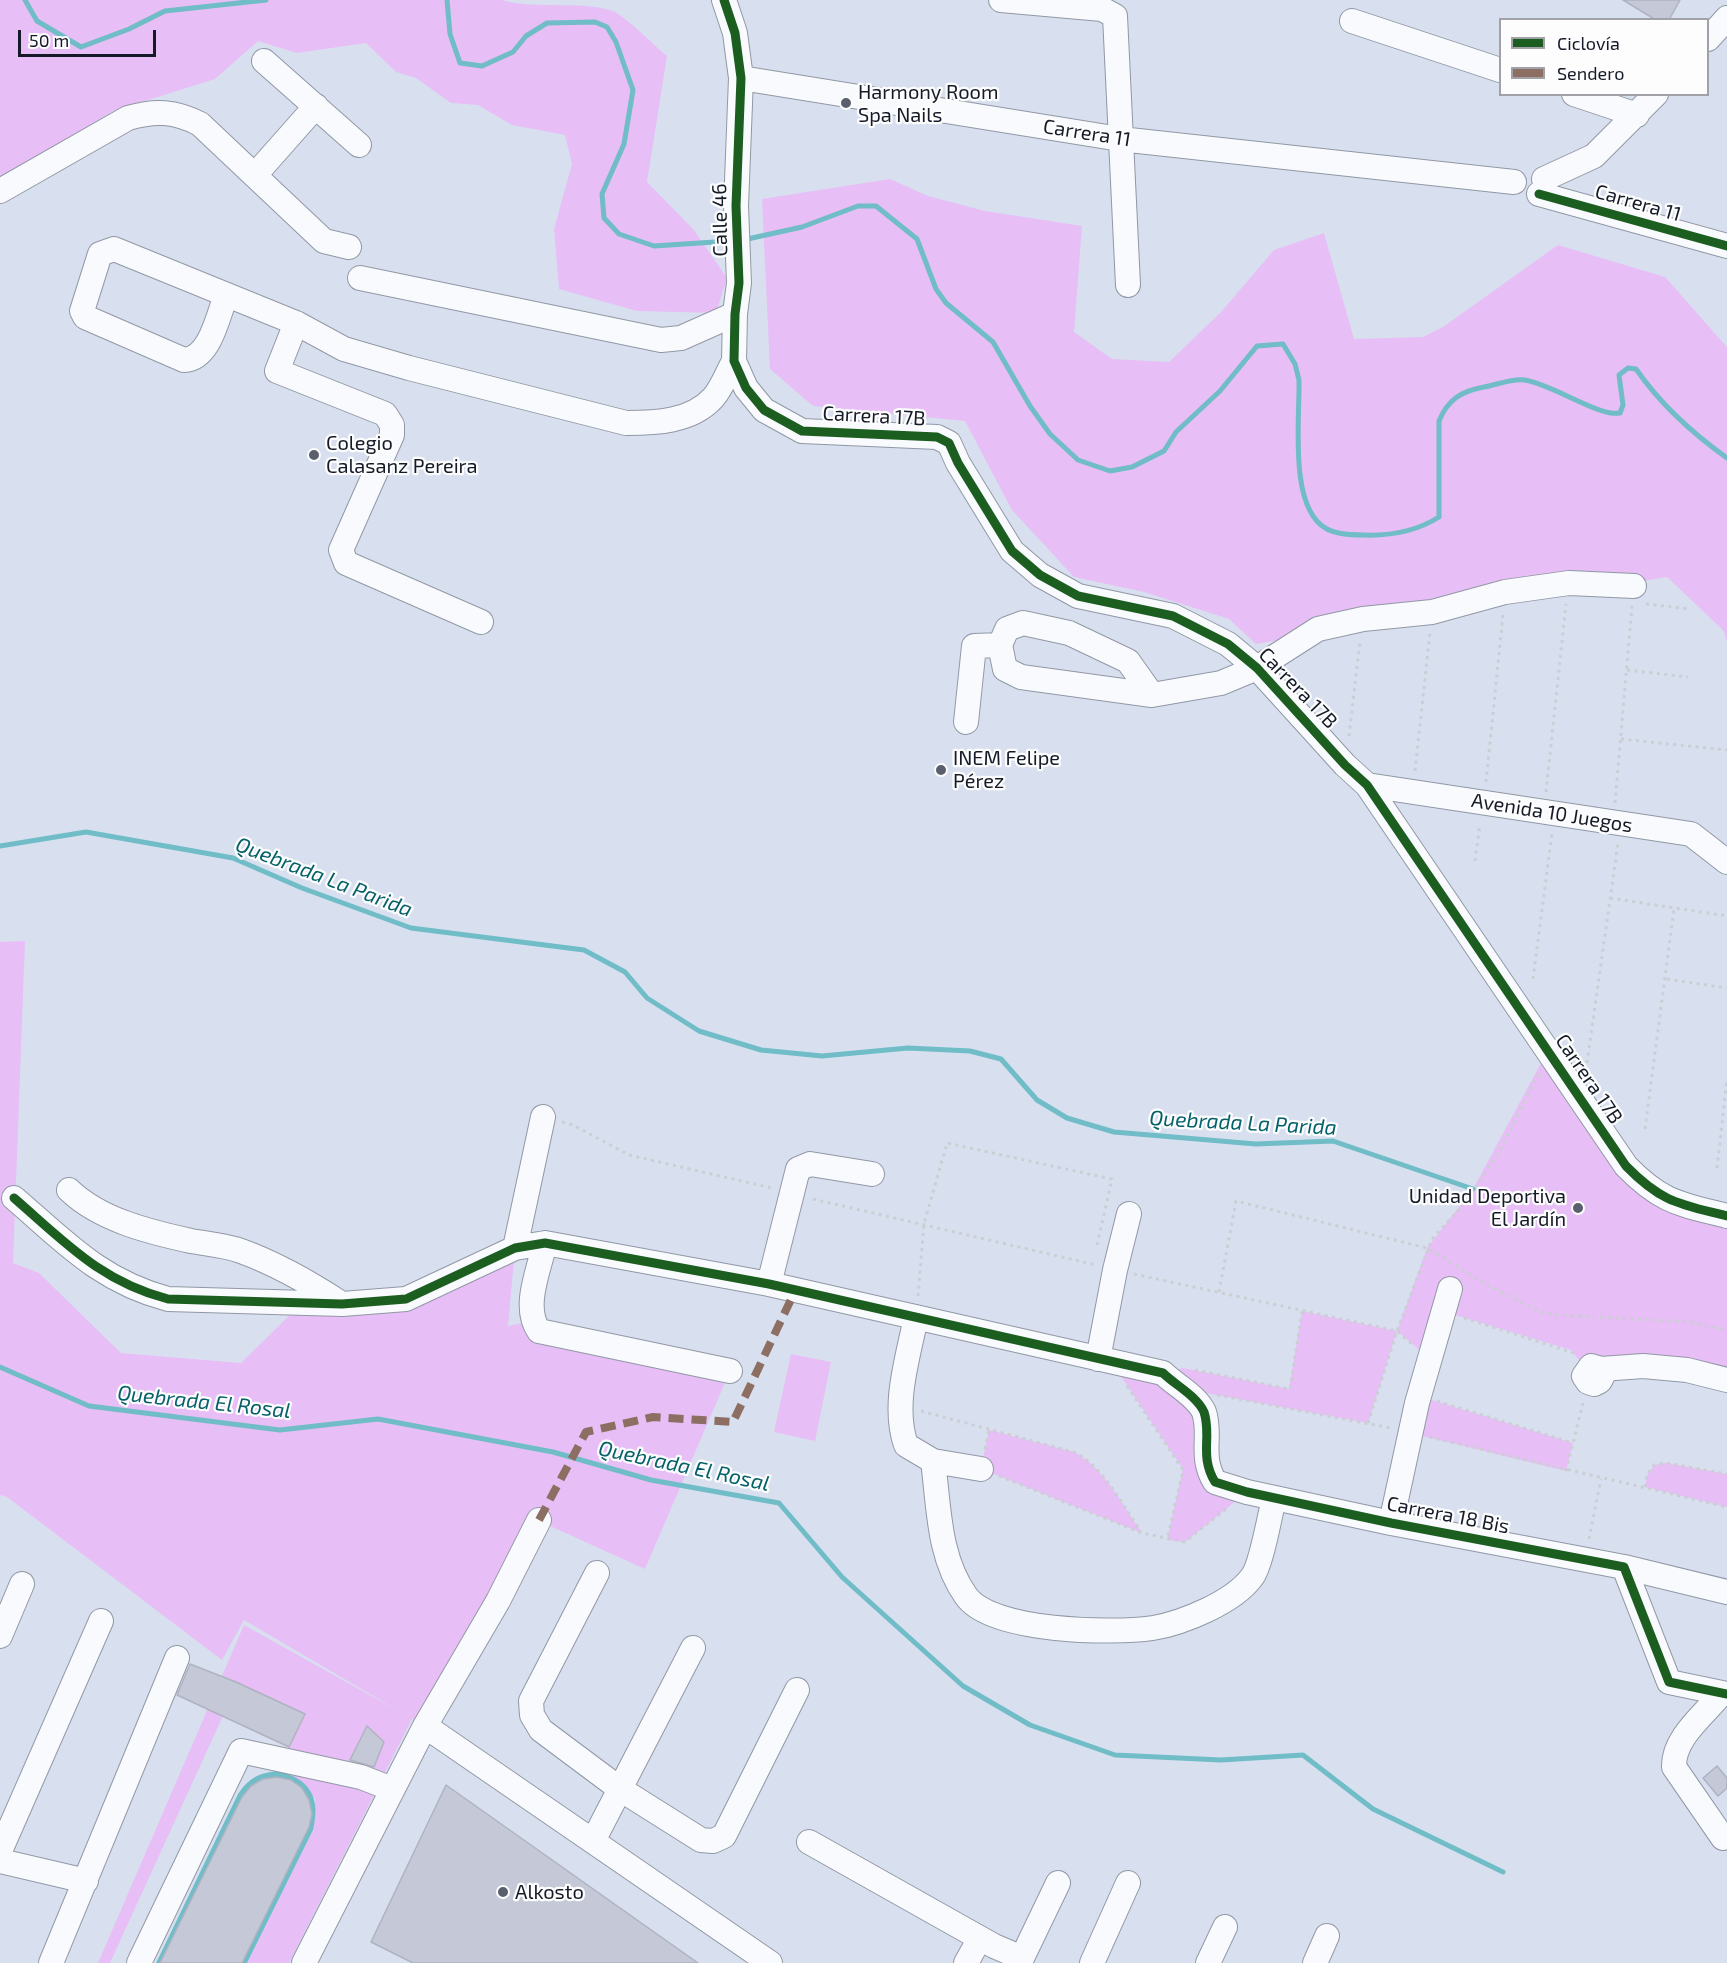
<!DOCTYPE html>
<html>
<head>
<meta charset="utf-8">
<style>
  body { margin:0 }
  #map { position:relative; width:1727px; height:1963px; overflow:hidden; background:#d8e0f0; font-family:"Exo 2",sans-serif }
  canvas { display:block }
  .legend { position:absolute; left:1499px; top:18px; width:210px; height:78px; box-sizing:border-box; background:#fdfdfd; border:2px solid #a0a2a7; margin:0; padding:8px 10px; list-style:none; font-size:18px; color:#141a27 }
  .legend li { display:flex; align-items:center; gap:12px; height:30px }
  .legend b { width:30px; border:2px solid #a0a2a7 }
  .scale { position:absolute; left:18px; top:30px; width:138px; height:27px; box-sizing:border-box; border:3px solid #141a27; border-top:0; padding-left:8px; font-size:18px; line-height:21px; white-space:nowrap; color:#141a27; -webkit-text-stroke:4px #fdfdfd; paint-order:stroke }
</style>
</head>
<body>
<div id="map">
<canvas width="1727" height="1963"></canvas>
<ul class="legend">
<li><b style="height:8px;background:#1b5e20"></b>Ciclovía</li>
<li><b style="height:8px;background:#8d6e63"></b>Sendero</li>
</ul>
<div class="scale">50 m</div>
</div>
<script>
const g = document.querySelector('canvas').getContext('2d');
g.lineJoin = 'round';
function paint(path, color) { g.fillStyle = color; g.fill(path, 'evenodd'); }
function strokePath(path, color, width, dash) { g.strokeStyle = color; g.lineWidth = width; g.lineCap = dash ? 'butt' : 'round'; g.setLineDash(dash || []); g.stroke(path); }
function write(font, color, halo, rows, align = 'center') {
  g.font = font + ' "Exo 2",sans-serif'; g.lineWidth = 4.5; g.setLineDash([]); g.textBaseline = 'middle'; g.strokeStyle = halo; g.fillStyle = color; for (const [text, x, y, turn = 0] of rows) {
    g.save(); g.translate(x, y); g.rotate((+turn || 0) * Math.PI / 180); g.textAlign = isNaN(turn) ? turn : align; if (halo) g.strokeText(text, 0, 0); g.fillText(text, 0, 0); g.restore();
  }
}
paint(new Path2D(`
  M0,0H502C537,10 579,0 613,11C626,17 654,45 667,56L647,182L693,229L727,278L716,313L637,311L559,289L554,229L572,164L565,135L512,125L478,105L451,103L416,78L396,72L366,43L297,53L258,41L215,79L113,111L15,172L0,176Z
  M890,179L928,196L985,211L1082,226L1074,332L1112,359L1169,362L1221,312L1274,250L1324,233L1354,339L1423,337L1443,327L1558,245L1665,277L1727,347V642L1724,631L1667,577L1256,644L1229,619L1144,592L1074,577L1012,510L965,421L813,406L770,369L762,199Z
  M25,941L13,1263L39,1273L121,1353L241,1363L295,1310L397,1299L515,1248L508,1326L532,1321L730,1371L645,1569L539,1521L425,1726L412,1719L383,1776L288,1748L304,1714L236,1682L220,1716L222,1718L110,1963H98L244,1625L402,1713L244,1620L222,1660L7,1497L0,1495V942Z
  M1548,1050L1626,1166L1727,1216V1380L1586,1369L1571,1350L1452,1314L1429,1358L1397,1331L1368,1423L1179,1388L1196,1400L1206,1468L1247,1492L1185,1542L1167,1540L1183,1469L1112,1363L1162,1373L1183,1368L1289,1389L1302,1311L1397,1331L1427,1248L1473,1189Z
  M791,1354L831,1362L815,1441L774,1432Z
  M1425,1398L1573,1443L1566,1471L1414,1434Z
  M989,1430L1074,1452C1104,1467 1123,1506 1142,1533L981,1469Z
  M1666,1463L1727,1474V1507L1645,1487L1647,1475L1654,1465Z
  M278,1771L358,1785L374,1795L289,1963H247L313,1830L315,1798Z`), '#e7bef5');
paint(new Path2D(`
  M278,1771C310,1779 321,1797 313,1830L247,1963H242L309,1827C320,1781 271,1759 242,1797L160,1963H156L238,1794C249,1778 258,1773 278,1771Z`), '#70bcc7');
strokePath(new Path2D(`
  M25,0L37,21L81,47L129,29L165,11L266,0
  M447,0L450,34L460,63L482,66L513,52L526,36L547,23L595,22L607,27L616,42L633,90L624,144L602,194L604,218L619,234L654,246L730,241
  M743,240L802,227L858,206H876L917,239L936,289L946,303L993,342L1030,406L1050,434L1078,460L1110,471L1132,467L1164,451L1176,432L1220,391L1257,346L1283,344L1295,364L1299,380C1300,418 1288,509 1327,529C1336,534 1353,535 1363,535C1389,536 1417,531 1439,517V421C1448,399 1462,391 1484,387C1496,385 1513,378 1525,380C1554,385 1599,417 1620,413L1623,405L1619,375L1628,368L1636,369C1661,405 1692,433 1727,458
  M0,846L86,832L233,858L302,888L411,928L584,950L625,972L647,998L699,1031L761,1050L822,1056L908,1048L970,1051L1001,1059L1037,1100L1067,1118L1114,1132L1256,1144L1333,1141L1473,1189
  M0,1367L89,1406L280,1430L378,1419L553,1452L651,1480L779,1503L842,1577L963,1686L1030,1725L1115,1755L1221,1760L1303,1755L1373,1809L1503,1872`), '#70bcc7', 5);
const building = new Path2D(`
  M1623,0H1680L1669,20H1656Z
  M190,1664L236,1682L305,1714L289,1747L177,1695Z
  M367,1726L384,1742L374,1767L350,1760Z
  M1717,1766L1727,1778V1788L1718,1796L1703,1778Z
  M277,1777L291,1780L302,1788L309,1800L312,1814L309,1827L242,1963H160L242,1797L251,1786L263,1779Z
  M446,1785L698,1963H413L371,1942Z`);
paint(building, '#c5c9d7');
strokePath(building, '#afb3c1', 1.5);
const minor = new Path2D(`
  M724,0L735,33L741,78L736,206L739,283L735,314L734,361L746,388L764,410L802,431L937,437L949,443L958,463L1012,551L1040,575L1078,596L1173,616L1228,644L1257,668L1345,765L1367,785L1626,1166C1662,1203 1680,1204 1727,1216
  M1001,0L1102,9L1115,16L1128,285
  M1352,21L1500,70
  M1708,39L1727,18
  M264,61L359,145
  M741,78L1120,139L1514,182
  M1574,94L1637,115
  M255,175L316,106
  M1544,179L1594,156L1656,94
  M0,191L128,118C155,110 175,111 200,124L324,241L349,247
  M1539,194L1727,246
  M360,278L661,340L681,338L735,314
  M226,295C218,316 210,359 184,360L85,317L82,311L100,254L114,249L296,323L344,349L409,368L626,423C655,423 691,422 713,398C722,388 727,373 734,361
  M296,323L277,371L385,414L392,425V435L341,550L346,563L481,622
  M1152,695L1128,661L1069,633L1023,623L1007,629L1000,645L1005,669L1021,677L1152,695L1221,683L1257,668L1318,629L1363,619L1432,612L1505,592L1569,583L1634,586
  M966,722L974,646L1000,645
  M1367,785L1691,834L1727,862
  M69,1190C100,1220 150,1232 191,1241C207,1244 225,1245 241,1251C277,1264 310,1283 342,1304
  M14,1198C65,1242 100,1281 168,1299L342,1304L406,1299L515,1248L545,1243L769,1284L1163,1373C1175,1385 1197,1396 1204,1412C1212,1436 1199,1456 1215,1482L1247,1492L1391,1523L1624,1567L1669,1682L1727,1694
  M545,1243C539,1270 522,1307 539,1331L730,1371
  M515,1248L543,1117
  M769,1284L798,1169L810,1164L872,1174
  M916,1317C908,1358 892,1405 906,1445L933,1461L981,1469
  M1098,1359L1115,1270L1129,1214
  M1601,1369L1603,1375L1600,1381L1594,1384L1588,1382L1584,1376L1591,1366L1601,1369L1643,1366L1687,1370L1727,1380
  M933,1461C939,1506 938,1557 966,1596C991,1632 1112,1634 1153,1628C1183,1623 1234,1602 1252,1577C1261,1566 1270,1515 1274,1498
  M1391,1523L1417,1403L1450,1289
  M1624,1567L1727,1592
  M597,1573L531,1701L532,1715L541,1730L620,1789L701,1840L713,1841L724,1836L797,1690
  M0,1636L22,1584
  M1722,1693C1704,1715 1673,1738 1674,1767L1723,1838
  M425,1726L770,1963
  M593,1841L693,1648
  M809,1842L994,1946L1022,1958L1020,1963
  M0,1851L101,1621
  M0,1861L86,1881
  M1022,1958L1058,1883
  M51,1963L177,1658
  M139,1963L241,1751L361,1777L392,1789
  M304,1963L425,1726L498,1601L539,1520
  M966,1963L980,1938
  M1092,1963L1128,1883
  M1208,1963L1225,1927
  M1315,1963L1327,1936`);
strokePath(minor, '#9198a5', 26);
strokePath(new Path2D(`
  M1646,604L1691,609
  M1627,670L1688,677
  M1349,736L1360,641
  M1621,739L1727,750
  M1415,771L1430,632
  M1486,782L1503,615
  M1546,792L1566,604
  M1615,803L1632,606
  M1475,861L1480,824
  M1610,898L1727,916
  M1533,979L1552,833
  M1667,979L1727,988
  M1587,1063L1618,843
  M562,1122L573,1125L629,1155L772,1188
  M1645,1129L1674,909
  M1717,1168L1727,1079
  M813,1199L1096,1265
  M1134,1274L1397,1331L1413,1345
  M1219,1292L1236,1201L1427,1248L1489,1286L1541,1312L1559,1315L1690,1322L1727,1330
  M918,1296L924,1224L947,1143L1112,1179L1097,1245
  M1464,1318L1574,1353
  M1195,1370L1290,1389L1302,1311
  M1127,1386L1183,1470L1167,1540
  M1217,1395L1391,1428
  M1437,1401L1573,1443
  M921,1411L1074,1452C1104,1467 1122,1505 1141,1531
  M1368,1423L1397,1331L1432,1239L1470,1197L1499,1152L1539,1073
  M1429,1437L1727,1507
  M985,1449L989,1430
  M1566,1471L1583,1403
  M999,1476L1142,1533L1185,1542L1227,1508
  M1645,1487L1647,1475L1654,1465L1666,1463L1727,1474
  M1589,1539L1601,1479`), '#cbced3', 3, [3, 4.5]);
strokePath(minor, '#f9fafd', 24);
strokePath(new Path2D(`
  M539,1520L586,1432L653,1417L733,1422L795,1291`), '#8d6e63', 8, [15, 8]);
strokePath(new Path2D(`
  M724,0L735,33L741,78L736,206L739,283L735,314L734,361L746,388L764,410L802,431L937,437L949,443L958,463L1012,551L1040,575L1078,596L1173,616L1228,644L1257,668L1345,765L1367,785L1626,1166C1662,1203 1680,1204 1727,1216
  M1539,194L1727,246
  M14,1198C65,1242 100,1281 168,1299L342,1304L406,1299L515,1248L545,1243L769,1284L1163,1373C1175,1385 1197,1396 1204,1412C1212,1436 1199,1456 1215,1482L1247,1492L1391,1523L1624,1567L1669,1682L1727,1694`), '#1b5e20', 9);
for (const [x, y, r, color] of [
  [846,103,6,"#595f6d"],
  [314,455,6,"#595f6d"],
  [941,770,6,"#595f6d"],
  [1578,1208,6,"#595f6d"],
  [503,1892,6,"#595f6d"]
]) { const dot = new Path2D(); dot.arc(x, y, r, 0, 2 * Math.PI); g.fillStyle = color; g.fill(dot); strokePath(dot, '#fdfdfd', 2); }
write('20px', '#141a27', '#fdfdfd', [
  ["Harmony Room",858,92],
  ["Spa Nails",858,115],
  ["Colegio",326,443],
  ["Calasanz Pereira",326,466],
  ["INEM Felipe",953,758],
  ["Pérez",953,781],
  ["Unidad Deportiva",1566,1196,"right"],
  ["El Jardín",1566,1219,"right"],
  ["Alkosto",515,1892]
], 'left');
write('20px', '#141a27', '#fdfdfd', [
  ["Carrera 11",1087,133,9],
  ["Carrera 11",1638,203,16],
  ["Calle 46",720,220,-91],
  ["Carrera 17B",874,416,3],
  ["Carrera 17B",1298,688,46],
  ["Avenida 10 Juegos",1552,813,9],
  ["Carrera 17B",1589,1079,56],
  ["Carrera 18 Bis",1448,1515,11]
]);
write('italic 21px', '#046169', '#fdfdfd', [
  ["Quebrada La Parida",324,877,21],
  ["Quebrada La Parida",1243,1123,3],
  ["Quebrada El Rosal",204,1402,6],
  ["Quebrada El Rosal",684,1466,12]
]);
</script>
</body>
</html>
